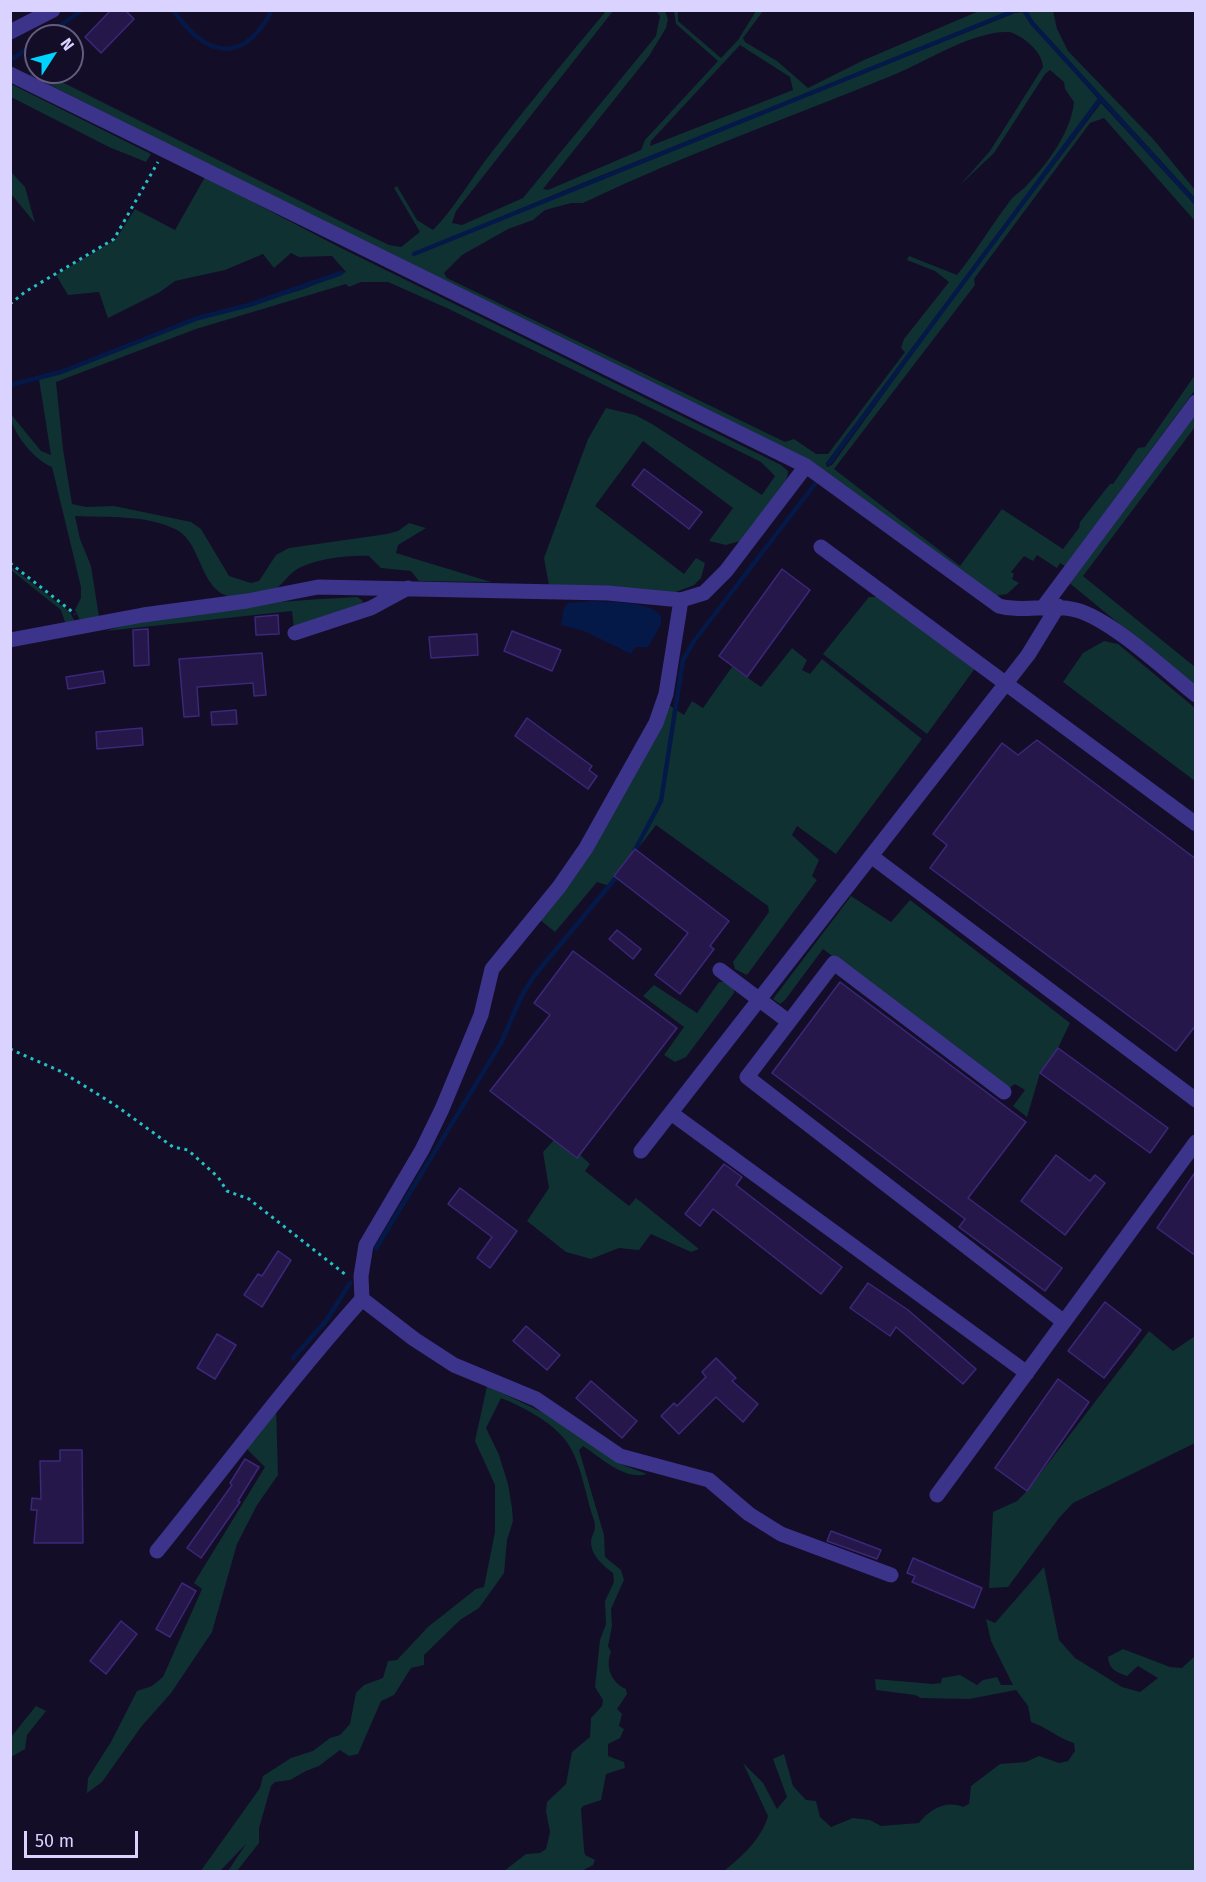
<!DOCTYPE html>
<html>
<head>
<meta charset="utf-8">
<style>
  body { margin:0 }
  #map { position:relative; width:1206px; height:1882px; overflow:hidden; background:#130d28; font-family:"Fira Sans",sans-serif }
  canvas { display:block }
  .frame { position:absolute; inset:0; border:12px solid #dbd3ff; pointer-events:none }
  .north { position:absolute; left:24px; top:24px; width:60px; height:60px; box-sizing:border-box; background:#130d28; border:2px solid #635c7e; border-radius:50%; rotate:54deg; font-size:16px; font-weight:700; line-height:24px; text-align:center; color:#dbd3ff }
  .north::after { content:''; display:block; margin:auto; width:21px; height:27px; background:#00d4fe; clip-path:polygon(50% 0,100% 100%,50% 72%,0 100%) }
  .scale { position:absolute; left:24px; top:1831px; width:114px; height:27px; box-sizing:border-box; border:3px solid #dbd3ff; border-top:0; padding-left:8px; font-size:18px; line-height:21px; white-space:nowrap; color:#dbd3ff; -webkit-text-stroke:4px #130d28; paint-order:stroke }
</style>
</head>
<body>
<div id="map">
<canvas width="1206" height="1882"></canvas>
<div class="frame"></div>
<div class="north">N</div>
<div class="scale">50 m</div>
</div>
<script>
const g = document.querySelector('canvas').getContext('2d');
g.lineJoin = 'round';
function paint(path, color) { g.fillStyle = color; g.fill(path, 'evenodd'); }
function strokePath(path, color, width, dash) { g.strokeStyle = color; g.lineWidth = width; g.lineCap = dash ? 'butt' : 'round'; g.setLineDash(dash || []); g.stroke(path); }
paint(new Path2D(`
  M606,11H613L456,211L452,223L462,225L523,198L656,36L660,16L656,11H665L668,19L666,28L649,56L543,189L548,190L641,150L645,140L718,61L676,24L674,11H678V21L721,58L738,40L756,11H763L743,38L745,42L777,61L808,88L864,60L979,11H1011L580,184L412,254L1015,13L1023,12L1098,99L826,463L827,467L832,465L954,297L1101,103L1195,205V221L1104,118L1090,123L974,279L975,285L834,469L960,566L1002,509L1063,549L1079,528L1080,522L1110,484H1113L1138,448L1145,447L1195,375V390L1065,566L1060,563L1057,568L1037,555L1033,561L1024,556L1011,572L1014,574L1012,579L1019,583L1007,594L994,596L823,473L30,75L36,70L42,72L356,229L389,245L401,247L420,232L394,188L397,186L417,220L433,230C454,209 470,180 488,157C526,107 566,59 606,11ZM1010,32C1024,37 1042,51 1043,67L990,151L960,185L994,153L1045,74L1050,70L1064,82L1065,89L1074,102C1071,132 1048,163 1027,185C1022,191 1014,195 1010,201C991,226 977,250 957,275L909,256L907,260L935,271L949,282L904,339L901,348L905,352L828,454H816L794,439L785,442L447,278L444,273L462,255L508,229L533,220L545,210L571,203H583C683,155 789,118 891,76C926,62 973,30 1010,32ZM740,45L790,77L793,90L650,146L651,141Z
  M1027,11H1053L1057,29L1068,51L1154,140L1195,190V198L1033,21Z
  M11,84L151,154L146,162L109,147L11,97Z
  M11,172L25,187L35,223L11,194Z
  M205,177L339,247L781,465L788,471C789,488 751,527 740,541L726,545L709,541L733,508L643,441L595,506L684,574L696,558L705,563L701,578L694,585L668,595L549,585L544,558L588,439L606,408L635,415L652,424L762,495L775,476L761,462L749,456L449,309L388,282H361L349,287L346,284L196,329L56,382L63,449L72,504L86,507L114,506L191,522L201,529L229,576L251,583L259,581L276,555L289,548L387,534L398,531L409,523L426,528L398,545L396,553L491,582L419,581L411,571L381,568L369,556C347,555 322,558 301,567C288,573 283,586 273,590C265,595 242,599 233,597C199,593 203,542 175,529C144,514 108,518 75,516L80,539L91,566L99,617L81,622L75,610L81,598V587L52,467C34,460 11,432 10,413L41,451L51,455L39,379L61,374L198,319L301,290L346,272L332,256L299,257L291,253L274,268L263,254L225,270L175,281L160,292L108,318L99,292L68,295L56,275L116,239L135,209L175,230Z
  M1195,410V427L1083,576L1195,667V686L1067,581Z
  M10,566L70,612L76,624L65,622L61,610L11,570Z
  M357,597L362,600L363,603L294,629L292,611L106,631C187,606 273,602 357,597Z
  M869,597H879L976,667L927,734L823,654Z
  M1104,641L1118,644L1195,708V781L1063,682L1083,653Z
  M792,648L807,660L802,670L810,674L822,659L922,739L836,854L797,826L792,835L819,860L812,876L817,880L747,975L735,969L733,962L769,912L768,906L656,825L609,886L597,882L555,932L539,919L669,705L684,715L692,701L703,708L732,667L761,687Z
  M851,896L891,922L910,900L1070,1023L1058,1048L1040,1073L1027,1117L1013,1106L1025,1090L1015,1084L1008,1089L823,949L785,1000L780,1004L773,999Z
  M719,982H726L734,989V993L686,1057L675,1062L664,1055L684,1027L643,996L654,985L697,1013Z
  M554,1140L576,1158L580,1155L590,1164L585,1171L629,1206L636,1198L699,1249L691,1252L651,1234L639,1250L619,1248L591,1259L566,1252L527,1221L549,1188L543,1152Z
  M1149,1331L1173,1351L1195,1336V1443L1073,1503L1059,1518L1008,1587L989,1588L993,1512L1017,1501L1027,1491Z
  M487,1386L546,1414L618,1463L647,1474C625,1481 600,1457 583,1446L579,1450L604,1535L605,1557L621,1570L624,1580L611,1609L612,1626L608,1646L611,1652C605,1666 611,1683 626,1689L627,1694L617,1709L622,1714L619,1726L624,1729L620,1738L608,1744V1756L624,1762L625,1768L606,1774L601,1800L583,1806L581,1809L584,1850L585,1855L595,1860L593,1865L580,1872L504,1871L526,1854L540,1853L546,1849L550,1832L546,1811L547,1802L566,1784L572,1752L590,1737L591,1718L602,1706L603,1700L595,1687L600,1640L606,1624L605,1601L614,1582L613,1573C604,1566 591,1556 591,1542C592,1532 597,1532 594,1520C585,1495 582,1463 566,1441C551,1421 523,1407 501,1398L486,1428L499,1455L508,1484L512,1508L513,1521L507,1540L504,1573L479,1608L460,1620L424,1655V1665L411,1668L394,1695L381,1701L358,1754L349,1756L340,1750L319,1766L306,1771L290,1780L275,1782L271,1786L259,1828V1843L237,1871H228L246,1844L220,1871L200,1872L260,1788L263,1776L291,1758L313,1751L330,1738L340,1735L350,1724L356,1693L364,1685L383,1678L388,1661L397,1660L428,1627L476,1589L484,1587L495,1532V1485L475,1441Z
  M276,1405L278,1475L257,1505L237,1544L212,1632L171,1693L141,1727L102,1782L87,1793L88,1778L111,1742L137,1691L152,1686L163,1677L202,1589L194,1583L265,1467L246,1448Z
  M1044,1567L1059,1640L1075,1658L1122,1687L1140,1692L1158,1678L1138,1666L1127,1676C1117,1672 1109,1670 1108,1657L1123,1649L1170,1667L1182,1668L1195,1656V1871H724C742,1856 761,1840 768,1816L743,1763L763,1783L777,1809L787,1797L773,1759L784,1754L793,1786L806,1800L816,1801L820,1817L831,1827L853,1818L870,1820L881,1826L919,1823C930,1809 946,1800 963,1807L969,1804L971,1786L1000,1764L1026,1762L1039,1756L1059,1763L1068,1761L1075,1751L1074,1743C1057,1738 1047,1727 1031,1722L1028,1706L1016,1690L969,1699L921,1698L915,1695L876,1690L875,1679L933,1684L941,1683L942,1678L960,1675L977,1685L983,1680L997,1677L1001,1685H1013L991,1641L986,1619L995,1623Z
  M36,1706L46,1711L27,1735L25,1749L11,1757V1737Z`), '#0f3132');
paint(new Path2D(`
  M594,601C607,602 666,601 661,622C659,630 652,639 648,647H635L631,654L584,631L561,625L564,608L568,603Z`), '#051949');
strokePath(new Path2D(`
  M173,10C204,54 240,67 270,14V10
  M1024,10L1032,23L1196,203
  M46,36L82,10
  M10,57L14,58L36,43
  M414,254L1016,10
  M10,385L61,372L198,318L249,305L341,273
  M829,463L1100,99
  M634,852L661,801L683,660L694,641L815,484
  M376,1248L501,1043L521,997L534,976L619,874
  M293,1358L326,1321L350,1283`), '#051949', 4.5);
const building = new Path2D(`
  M111,10H125L134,19L101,53L85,37Z
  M644,469L702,512L689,529L632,485Z
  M782,569L810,590L747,677L719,656Z
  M278,615L279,634L256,635L255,617Z
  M148,629L149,665L134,666L133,630Z
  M512,631L561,650L552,671L504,651Z
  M477,634L478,655L431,658L429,637Z
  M262,653L266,695L254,696L253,683L197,687L199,716L184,717L179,659Z
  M103,671L105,683L68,689L66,677Z
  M236,710L237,724L212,725L211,712Z
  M527,718L592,766L589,770L597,776L588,789L515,736Z
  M142,728L143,745L97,749L96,732Z
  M1037,740L1196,859V1025L1176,1051L930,868L947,845L933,834L1002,743L1018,755Z
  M635,849L729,921L710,946L714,949L680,994L655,975L688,933L614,876Z
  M617,930L641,949L633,959L609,939Z
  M573,951L677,1028L577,1158L490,1091L550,1015L534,1003Z
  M840,982L1026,1122L968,1198L1062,1268L1045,1291L959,1227L965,1219L772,1073Z
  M1058,1048L1168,1128L1150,1153L1040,1073Z
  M1056,1155L1090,1181L1095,1175L1105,1183L1065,1235L1021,1201Z
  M724,1164L742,1177L736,1185L842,1267L821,1294L713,1209L700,1226L685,1214Z
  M1196,1171V1256L1157,1228Z
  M460,1188L517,1231L490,1268L477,1258L492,1237L448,1204Z
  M278,1251L291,1260L262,1307L244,1295L258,1274L262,1276Z
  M868,1283L908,1310L976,1369L963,1384L896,1327L890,1336L850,1308Z
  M1105,1302L1141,1330L1104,1378L1068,1351Z
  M526,1326L560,1355L547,1370L513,1341Z
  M217,1334L236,1345L215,1379L197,1368Z
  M716,1358L736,1378L732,1381L758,1404L743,1422L716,1397L679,1434L661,1416L674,1403L677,1406L706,1377L702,1372Z
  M1058,1379L1089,1402L1027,1491L995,1468Z
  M591,1381L637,1421L622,1438L576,1398Z
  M60,1450H82L83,1543H34L37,1510H31L32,1498L41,1499L40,1461H60Z
  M245,1459L259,1467L238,1501L240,1502L201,1558L187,1548L232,1485L230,1483Z
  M831,1531L881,1550L877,1559L827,1541Z
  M913,1558L982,1588L974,1608L912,1582L915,1576L907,1573Z
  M182,1583L196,1591L170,1637L156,1629Z
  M121,1621L137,1634L106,1674L90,1661Z`);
paint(building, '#25174a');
strokePath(building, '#3c2779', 1.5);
strokePath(new Path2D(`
  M10,304L25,292L114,239L158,162
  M10,563L75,614
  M10,1049L62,1072L115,1105L173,1147L188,1150L218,1177L227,1191L249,1199L346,1275`), '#23c3c4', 3, [3, 4.5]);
strokePath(new Path2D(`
  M10,32L53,10
  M10,74L806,466L999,606C1023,613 1050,603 1076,610C1111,619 1166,671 1196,695
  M821,547L1196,824
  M1044,606L1196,402
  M295,633L371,608L408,588
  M10,640L143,615L247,601L318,587L608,593L681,600L704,593L726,571L806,466
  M871,856L1196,1100
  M720,970L789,1022
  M1004,1092L834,963L747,1077L1064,1322
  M671,1113L1027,1373
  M641,1151L1028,655L1058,606
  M362,1299L414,1339L454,1365L536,1399L620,1456L709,1480L749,1514L781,1534L891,1575
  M937,1495L1196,1142
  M157,1551C225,1467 290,1380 362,1299L361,1276L366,1245L422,1150L442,1109L481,1015L492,969L559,887L586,848L656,723L666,694L681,600`), '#3c338b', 15);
</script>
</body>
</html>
